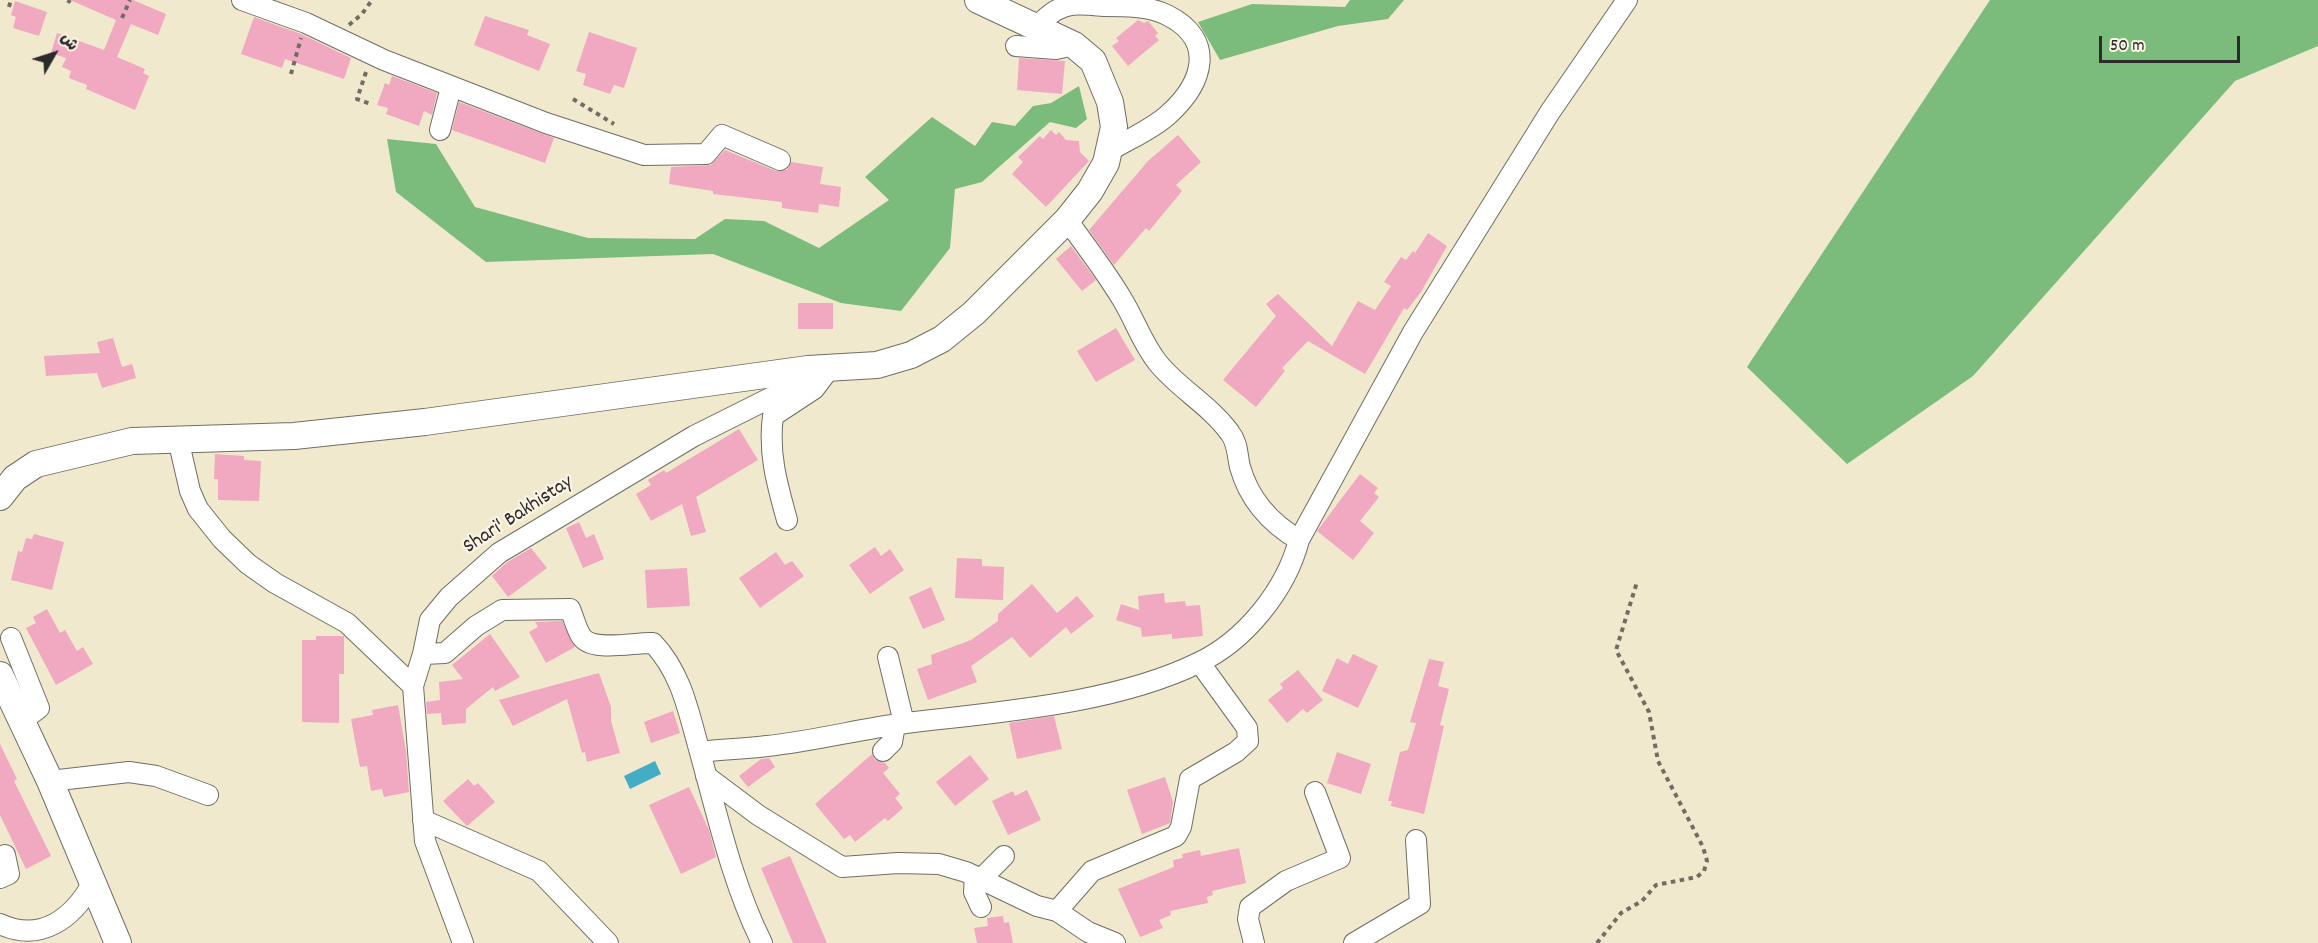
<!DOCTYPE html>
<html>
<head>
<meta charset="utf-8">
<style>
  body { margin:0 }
  #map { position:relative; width:2318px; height:943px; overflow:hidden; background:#f1e9cd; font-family:Dekko,"Playpen Sans Arabic",sans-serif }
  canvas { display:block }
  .north { position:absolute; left:24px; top:24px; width:60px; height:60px; -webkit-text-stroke:4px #fcf5e5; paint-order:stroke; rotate:51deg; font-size:16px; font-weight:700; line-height:24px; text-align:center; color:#2b2b2b }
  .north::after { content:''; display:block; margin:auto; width:21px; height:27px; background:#2b2b2b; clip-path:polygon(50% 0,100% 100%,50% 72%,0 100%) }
  .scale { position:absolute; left:2099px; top:36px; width:141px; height:27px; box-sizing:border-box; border:3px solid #2b2b2b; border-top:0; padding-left:8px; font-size:18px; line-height:21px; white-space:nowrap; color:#2b2b2b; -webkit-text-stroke:4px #fcf5e5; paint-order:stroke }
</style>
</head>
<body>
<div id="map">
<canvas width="2318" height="943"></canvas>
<div class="north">ش</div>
<div class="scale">50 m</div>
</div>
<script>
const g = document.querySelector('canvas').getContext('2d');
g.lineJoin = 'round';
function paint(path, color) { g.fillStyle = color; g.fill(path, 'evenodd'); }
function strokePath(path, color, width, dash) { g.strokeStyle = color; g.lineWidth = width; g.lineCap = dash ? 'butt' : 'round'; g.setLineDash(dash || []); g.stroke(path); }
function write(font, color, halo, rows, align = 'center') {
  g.font = font + ' Dekko,sans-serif'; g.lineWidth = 4.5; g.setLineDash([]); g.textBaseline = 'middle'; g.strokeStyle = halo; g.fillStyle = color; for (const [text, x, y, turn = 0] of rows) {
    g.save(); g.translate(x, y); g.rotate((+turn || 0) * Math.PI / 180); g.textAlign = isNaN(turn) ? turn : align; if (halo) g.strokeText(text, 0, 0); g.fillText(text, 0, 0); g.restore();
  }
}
paint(new Path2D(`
  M1350,0H1404L1388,19L1338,26L1220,60L1198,22L1252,4L1345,7Z
  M1990,0H2318V46L2235,81L1973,376L1847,464L1747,367Z
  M1079,86L1087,119L1076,128L1050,122L982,182L955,189L950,248L901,311L841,303L713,254L486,262L396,192L387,139L436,144L475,207L588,238L695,239L725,219L764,221L819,248L889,200L865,177L932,117L975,146L992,122L1015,126L1033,106L1051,103Z`), '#7bbc7d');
paint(new Path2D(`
  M655,761L661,774L630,789L624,776Z`), '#45acc5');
paint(new Path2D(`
  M70,0H133L166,14L158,35L131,24L117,57L145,69L143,73L149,76L135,110L86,89L87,85L69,78L71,71L62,67L66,58L51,53L57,33L104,50L116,20Z
  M15,1L47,12L39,36L13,28L16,17L11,15Z
  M485,16L529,30L527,35L550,44L539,71L474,45Z
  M254,17L301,34L351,58L344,79L285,59L282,68L241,54Z
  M1138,20L1144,23L1148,21L1158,33L1155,36L1159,40L1128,66L1112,46L1119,41L1116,38Z
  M589,32L637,48L624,88L614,85L610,94L583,85L586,74L576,71Z
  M1019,58L1065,61L1062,94L1017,90Z
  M392,76L437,93L432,115L424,111L419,126L386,114L388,108L377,105L385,83L389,85Z
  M459,102L554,138L545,163L452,130Z
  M1051,130L1056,135L1059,132L1066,140L1079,141L1080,152L1089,161L1046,207L1012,174L1023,162L1018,157L1040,136L1043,139Z
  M1178,135L1201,162L1176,185L1182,191L1149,231L1146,228L1114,265L1089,230L1148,161Z
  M725,150L776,171L787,170L791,162L823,167L820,184L841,187L839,207L819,204L818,213L782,208V202L713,194V191L669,184L671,167L711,165Z
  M1428,233L1447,246L1421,292L1407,310L1404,308L1365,374L1308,341L1282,368L1285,371L1256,407L1223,380L1276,316L1266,304L1278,294L1332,346L1358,301L1375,310L1391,286L1384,282L1401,257L1406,260L1413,251L1415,253Z
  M1071,246L1096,280L1082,291L1056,259Z
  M798,303H833V329H798Z
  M1116,328L1135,360L1096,382L1077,351Z
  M113,338L122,367L132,364L136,378L102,388L97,373L46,376L44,356L100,353L97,342Z
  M739,429L758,460L696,497L706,532L691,536L682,504L651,521L636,494L651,485L648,480L664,470L666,473Z
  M215,454L244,456V460L261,461L259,501L218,500V479H214Z
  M1360,474L1378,488L1374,493L1379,497L1360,521L1374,533L1353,560L1317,531Z
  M579,522L586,538L594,534L604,559L583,568L566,528Z
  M34,534L64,542L52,590L11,580L18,551L22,552L26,538L32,539Z
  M875,547L881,556L890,549L904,570L870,594L849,565Z
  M531,548L547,568L508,597L492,576L506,563Z
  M776,552L785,565L792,561L804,576L760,608L739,578Z
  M957,558L982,559V566L1004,567L1003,600L955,598Z
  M687,568L690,606L647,608L645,570Z
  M1032,584L1057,613L1077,596L1094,616L1071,634L1066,627L1030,658L1012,637L971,666L977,682L928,700L917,669L932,664L931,655L971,640L998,621V614Z
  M931,587L945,620L923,629L909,597Z
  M1164,593L1165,603L1185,601L1186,606L1200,605L1203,636L1172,639V634L1142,637L1141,628L1116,620L1121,604L1139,610L1138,596Z
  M47,609L60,633L65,630L77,651L83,647L93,664L56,685L26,628L36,623L33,617Z
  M562,621L575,647L546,663L529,632L538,627L535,622Z
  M490,634L520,677L495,691L493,687L466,709V723L442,725L441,713L427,714L426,702L440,700L439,682L463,679L452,665Z
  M316,636H344V674H339V723L302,722V640H316Z
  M1353,654L1378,666L1358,708L1322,691L1337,658L1348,664Z
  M1429,659L1444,662L1438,686L1449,689L1440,725L1444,726L1424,814L1391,806L1392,801H1388L1400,752L1408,750L1416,723L1410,722Z
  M1298,670L1323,700L1307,713L1303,709L1287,723L1268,700L1283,688L1280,684Z
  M599,673L611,707V721L620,753L587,762L585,752L582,753L567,699L513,726L499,700Z
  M398,705L406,751L409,792L384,797L382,789L371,791L367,766L360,767L351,719L373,715L372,710Z
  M673,711L680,733L651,743L644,722Z
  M1054,716L1062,749L1017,759L1009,723Z
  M0,744L17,779L14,781L51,856L26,869L0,815Z
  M1337,752L1371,764L1361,794L1327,783Z
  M872,754L875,760L885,763L889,768L883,773L900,794L895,798L903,808L888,821L885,818L855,842L850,835L844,839L815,804Z
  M970,755L989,779L955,806L936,782Z
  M769,758L775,767L748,787L739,776L761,759Z
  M1165,777L1173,802L1170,823L1142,834L1127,790Z
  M468,779L474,786L478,783L495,802L467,826L443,801Z
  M689,787L709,830L716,857L681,874L649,805Z
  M1027,790L1041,820L1008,835L992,801L1013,791L1015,796Z
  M1239,848L1246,883L1212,891L1213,895L1207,897L1208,903L1170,911L1171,915L1159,920L1163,928L1140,937L1118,889L1174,867L1173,860L1183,858L1182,854L1200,850L1201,856Z
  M790,856L827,943H793L761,868Z
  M1003,916L1004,923L1009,922L1013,943H977L974,928L988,926L987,918Z`), '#f0a9c0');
const minor = new Path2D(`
  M242,0L306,23L384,60L546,123L644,155L706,154L722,135L780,160
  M1037,26C1044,20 1051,12 1059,9C1072,2 1090,5 1104,6C1124,6 1149,6 1167,15C1217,40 1203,83 1169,114C1153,129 1129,139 1111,150
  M1016,46L1056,49L1074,45
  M440,130L451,87
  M1067,220C1086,246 1106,272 1122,299C1135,320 1142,343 1158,363C1179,389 1210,405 1230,433C1238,443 1237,455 1240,467C1249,499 1270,523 1299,540
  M178,439L190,491L198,509L222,539L248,564L275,583L347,623L413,686
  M787,520C777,484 768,453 773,416L814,389L830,368
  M11,638L39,708L22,721
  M423,654L413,686L425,841L463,943
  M888,657L904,723
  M883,751L892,742L895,725
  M700,752C722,749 745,749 767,746C814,741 860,729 906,723C998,712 1114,704 1198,663C1245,641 1286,590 1299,540L1413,332L1550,112L1627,0
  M706,776L758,815L842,867L898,863L939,864L966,872L1037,906L1057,911L1088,932L1115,943
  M50,781L129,772L156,776L208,795
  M423,820L539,871L608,943
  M975,876L974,892L981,907
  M0,878L9,874L5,855
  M981,879L1004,856
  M1057,911L1092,871L1176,836L1181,827L1190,779L1236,752L1248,741L1247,728L1200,663
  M0,924C41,943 73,918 92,884
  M762,943C733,885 718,818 701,756C689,715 683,675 653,643C634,642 592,653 581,636C576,628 574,618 570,609L502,610L476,626L445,653L423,654L430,620L449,597L499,553L694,436L788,389L808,369
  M1254,943L1248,919L1250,907L1286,881L1340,858L1315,792
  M1354,943L1420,904L1416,840`);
const major = new Path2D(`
  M0,497L15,478L36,464L132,441L294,436L425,422L808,369L877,365L911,355L942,339L974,313L1067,220L1090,191L1106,163L1114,127L1110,102L1093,61L1074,45L978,0
  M0,675L50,781L118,943`);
strokePath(minor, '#706e64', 22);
strokePath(major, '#706e64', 28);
strokePath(new Path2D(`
  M68,3L70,0
  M9,7L11,0
  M122,18L130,0
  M349,25L362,14L372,0
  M366,72L357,99L371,104
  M291,74L301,38
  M573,99L614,124
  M1597,943L1621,913L1642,901L1656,885L1697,877L1704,871L1707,861L1703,847L1658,761L1649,712L1616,650L1637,582`), '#706e64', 4, [4.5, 4.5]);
strokePath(minor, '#fff', 20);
strokePath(major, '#fff', 26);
write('21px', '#2b2b2b', '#fcf5e5', [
  ["Shari' Bakhistay",519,516,-33]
]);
</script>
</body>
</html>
